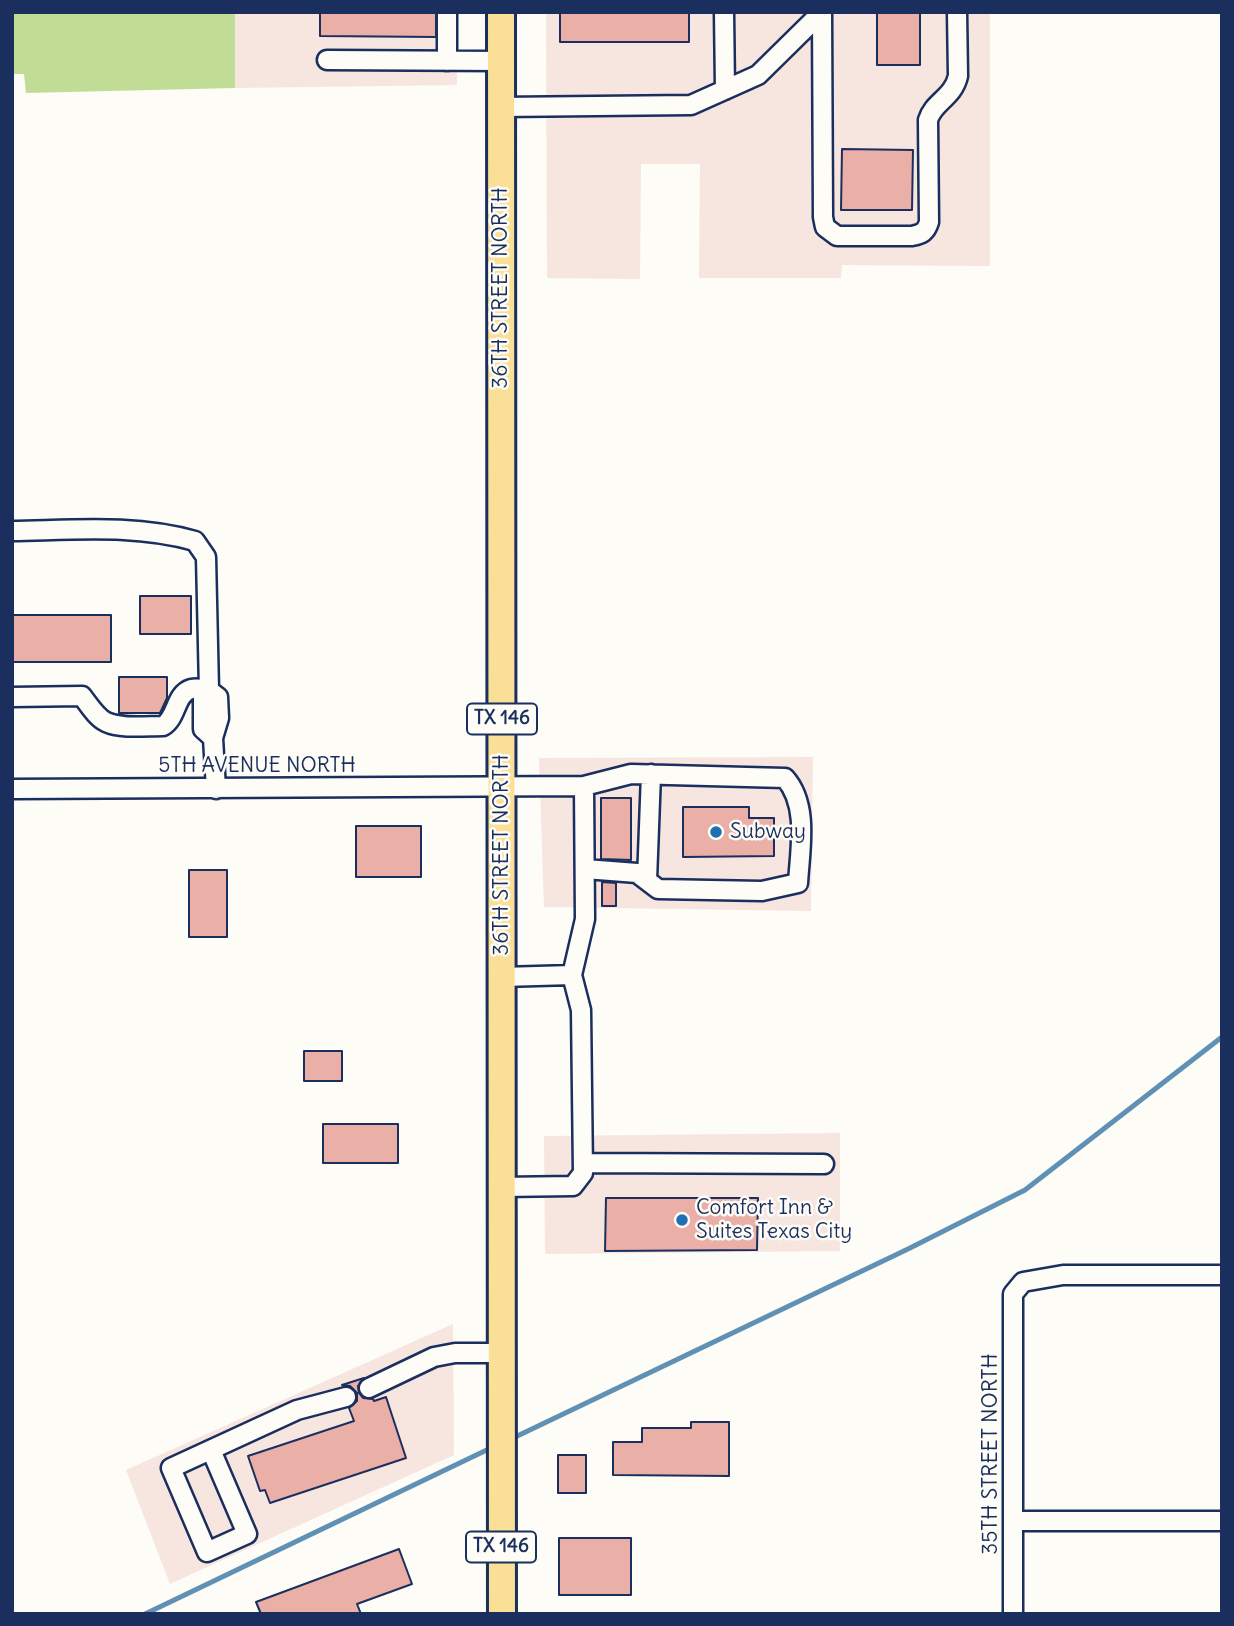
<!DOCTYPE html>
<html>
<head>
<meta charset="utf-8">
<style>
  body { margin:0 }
  #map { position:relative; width:1234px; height:1626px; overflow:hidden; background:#fdfcf7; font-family:Delius,sans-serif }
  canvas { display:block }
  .frame { position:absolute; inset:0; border:14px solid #1b2f5e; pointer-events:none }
</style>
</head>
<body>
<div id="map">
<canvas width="1234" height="1626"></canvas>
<div class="frame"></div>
</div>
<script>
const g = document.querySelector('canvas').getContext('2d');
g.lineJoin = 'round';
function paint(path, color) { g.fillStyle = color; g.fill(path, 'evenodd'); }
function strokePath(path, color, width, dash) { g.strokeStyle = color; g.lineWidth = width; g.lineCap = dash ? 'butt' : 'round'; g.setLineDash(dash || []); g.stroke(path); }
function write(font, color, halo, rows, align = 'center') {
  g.font = font + ' Delius,sans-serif'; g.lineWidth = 5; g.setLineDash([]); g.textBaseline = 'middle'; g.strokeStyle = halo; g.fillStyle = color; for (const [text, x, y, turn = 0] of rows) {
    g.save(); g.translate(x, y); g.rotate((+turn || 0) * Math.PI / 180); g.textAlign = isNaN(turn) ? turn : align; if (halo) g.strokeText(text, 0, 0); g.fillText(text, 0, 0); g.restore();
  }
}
paint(new Path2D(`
  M235,12H456L457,85L235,88Z
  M546,12H990V266L842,265L841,278H699L700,164H641L640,279L547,278Z
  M813,757L811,911L544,907L539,758Z
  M840,1133V1251L545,1254L544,1136Z
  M453,1324L454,1455L170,1584L126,1470Z`), '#f7e5df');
paint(new Path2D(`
  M12,12H235V88L26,93L24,74H12Z`), '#c1dd95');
strokePath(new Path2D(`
  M511,1439L908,1249L1025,1190L1222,1037
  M145,1614L493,1447`), '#6091b5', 5);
const building = new Path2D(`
  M320,12H436V37L320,36Z
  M560,12H689V42H560Z
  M877,12H920V65H877Z
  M842,149L913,150L912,210H841Z
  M140,596H191V634H140Z
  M12,615H111V662H12Z
  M119,677H167V698L160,713H119Z
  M601,798H631V860L601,859Z
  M683,807H749V818H774V856L683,857Z
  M356,826H421V877H356Z
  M189,870H227V937H189Z
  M602,882L616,883V906H602Z
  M304,1051H342V1081H304Z
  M323,1124H398V1163H323Z
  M606,1198H758L757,1250L605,1251Z
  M364,1378L358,1386L359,1393L363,1398L373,1399L374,1401L386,1397L406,1458L270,1503L265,1490L260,1491L248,1456L354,1421L349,1408L357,1401V1393L350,1386L342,1385Z
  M691,1422H729V1476L613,1475V1442H642V1428H691Z
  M558,1455H586V1493H558Z
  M559,1538H631V1595H559Z
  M399,1549L412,1584L357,1604L361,1614H261L256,1602Z`);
paint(building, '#eaafa7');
strokePath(building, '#1b2f5e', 2);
const minor = new Path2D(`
  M724,12L725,90
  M822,12L823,217L825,227L837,236H912C922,234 926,232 929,222L928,120C933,102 953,98 958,76L957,12
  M327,60L501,61
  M447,61V12
  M501,107L691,105L758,75L822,12
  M12,531C74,530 135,524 195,541L206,557L209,690C204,689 196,688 191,689C175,694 177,718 163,726C146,726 121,729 106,722C96,717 89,705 82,696L12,697
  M213,738L203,729V698L209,690L218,697L219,718L213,738L216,789
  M584,786L631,774L785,778C809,805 800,849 798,883L762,891L658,889L637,873L585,869
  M12,789L584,786L585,919L572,975L581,1010L583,1173L573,1186L501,1187
  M647,880L651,774
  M502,977L572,975
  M583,1163L824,1164
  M369,1388L434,1357L455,1353H502
  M211,1450L247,1534L207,1552L171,1468L297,1410L346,1397
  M1013,1521H1222
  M1013,1614V1294L1023,1282L1063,1275H1222`);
const highway = new Path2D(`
  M501,12L502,1614`);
strokePath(minor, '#1b2f5e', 23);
strokePath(highway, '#1b2f5e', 32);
strokePath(minor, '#fdfcf7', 18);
strokePath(highway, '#fadf96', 26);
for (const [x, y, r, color] of [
  [716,832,7,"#1f6fb2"],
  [682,1220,7,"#1f6fb2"]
]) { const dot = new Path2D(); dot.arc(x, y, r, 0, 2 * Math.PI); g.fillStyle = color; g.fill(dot); strokePath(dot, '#fdfcf7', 2.5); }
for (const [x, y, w] of [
  [502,719,70],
  [501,1547,70]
]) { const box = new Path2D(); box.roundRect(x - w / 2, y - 15.5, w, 31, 5); g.fillStyle = '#fdfcf7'; g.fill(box); strokePath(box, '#1b2f5e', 2); }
write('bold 19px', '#1b2f5e', null, [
  ["TX 146",502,719],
  ["TX 146",501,1547]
]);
write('21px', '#1b2f5e', '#fdfcf7', [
  ["36TH STREET NORTH",501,288,-90],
  ["5TH AVENUE NORTH",257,766],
  ["36TH STREET NORTH",502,855,-90],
  ["35TH STREET NORTH",991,1454,-90]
]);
write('21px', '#1b2f5e', '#fdfcf7', [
  ["Subway",730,832],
  ["Comfort Inn &",696,1208],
  ["Suites Texas City",696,1232]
], 'left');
</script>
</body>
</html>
